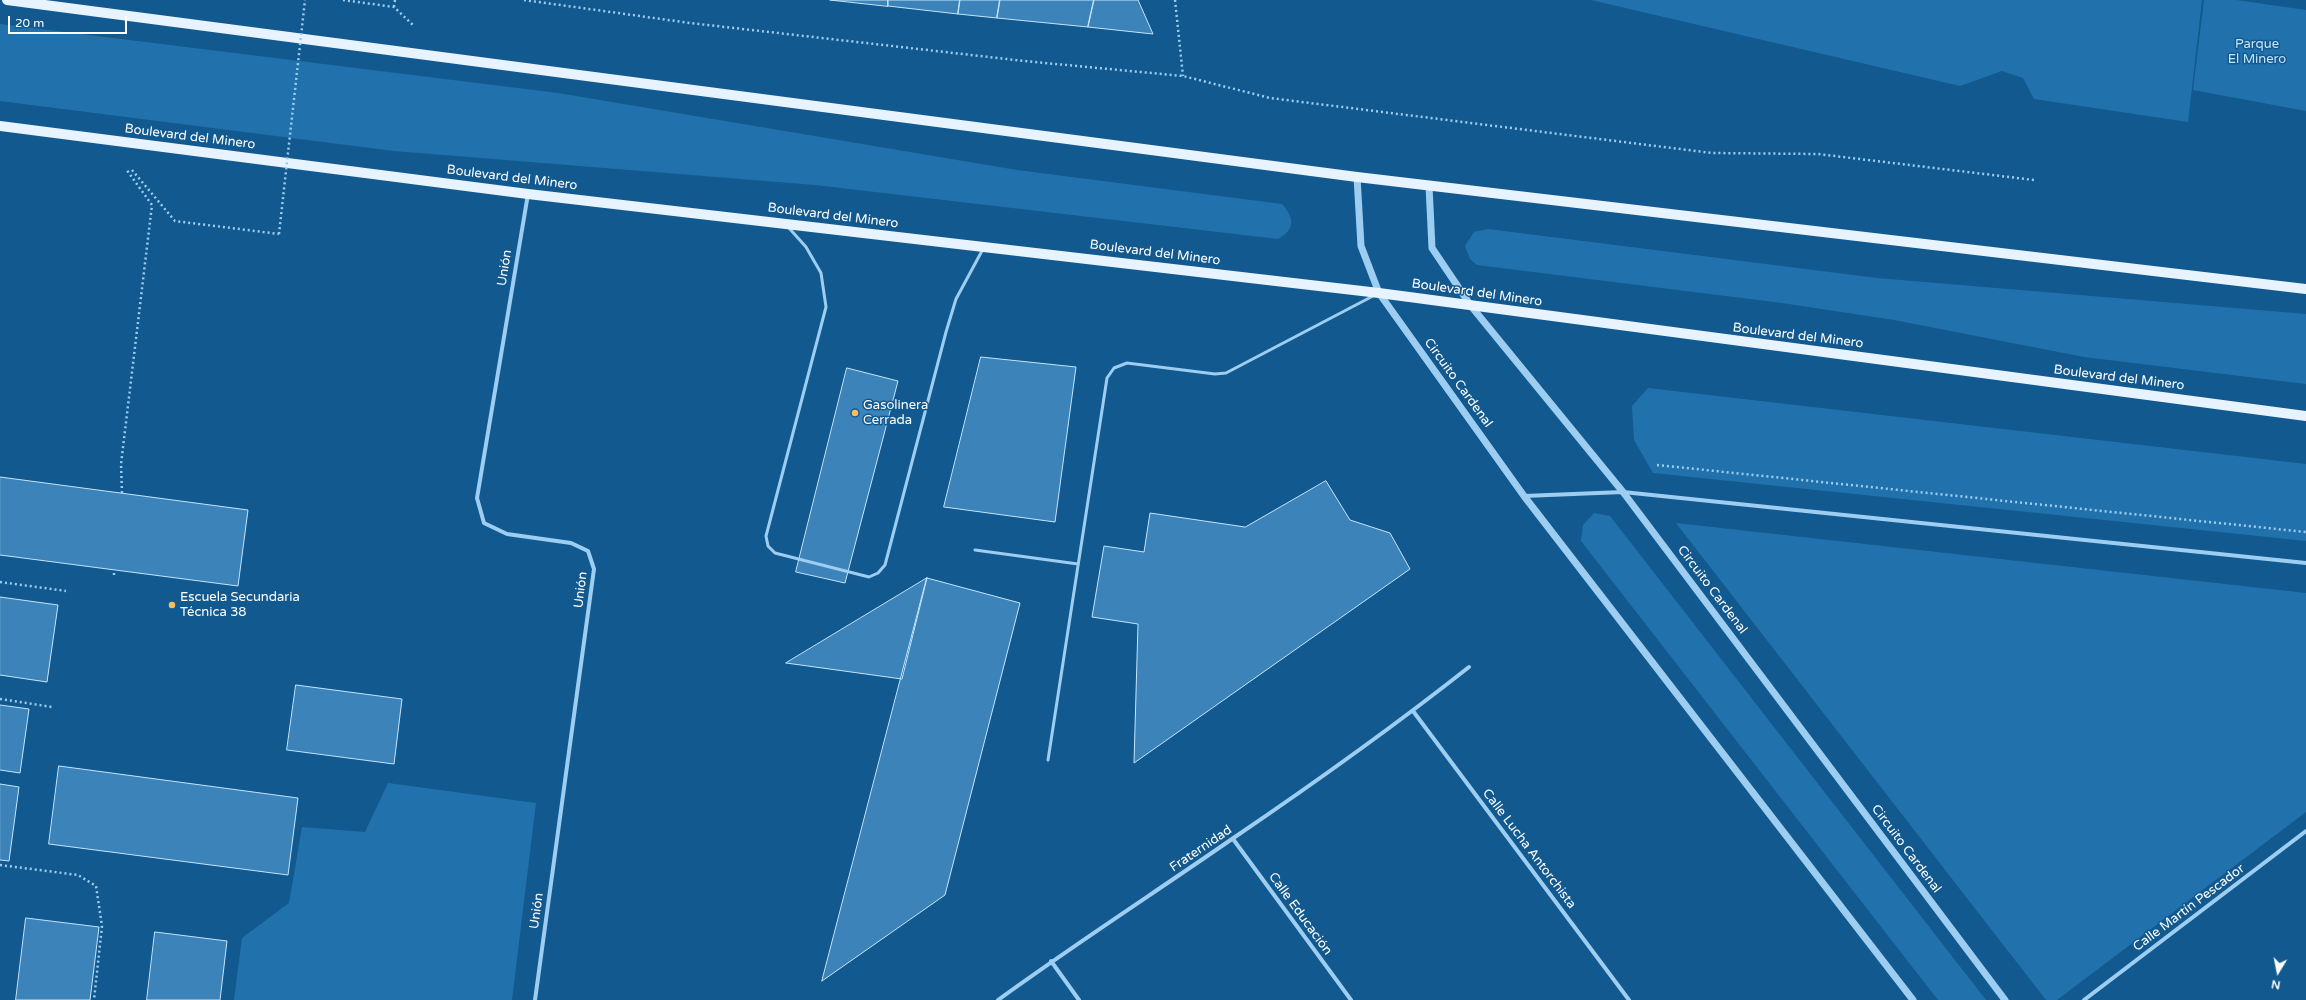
<!DOCTYPE html>
<html>
<head>
<meta charset="utf-8">
<style>
  body { margin:0 }
  #map { position:relative; width:2306px; height:1000px; overflow:hidden; background:#12598f; font-family:"Varela Round",sans-serif }
  canvas { display:block }
  .north { position:absolute; left:2258px; top:952px; width:40px; height:40px; -webkit-text-stroke:3px #12598f; paint-order:stroke; rotate:190deg; font-size:11px; font-weight:700; line-height:16px; text-align:center; color:#fff }
  .north::after { content:''; display:block; margin:auto; width:14px; height:18px; background:#fff; clip-path:polygon(50% 0,100% 100%,50% 72%,0 100%) }
  .scale { position:absolute; left:8px; top:16px; width:119px; height:18px; box-sizing:border-box; border:2px solid #fff; border-top:0; padding-left:5px; font-size:12px; line-height:14px; white-space:nowrap; color:#fff; -webkit-text-stroke:3px #12598f; paint-order:stroke }
</style>
</head>
<body>
<div id="map">
<canvas width="2306" height="1000"></canvas>
<div class="north">N</div>
<div class="scale">20 m</div>
</div>
<script>
const g = document.querySelector('canvas').getContext('2d');
g.lineJoin = 'round';
function paint(path, color) { g.fillStyle = color; g.fill(path, 'evenodd'); }
function strokePath(path, color, width, dash) { g.strokeStyle = color; g.lineWidth = width; g.lineCap = dash ? 'butt' : 'round'; g.setLineDash(dash || []); g.stroke(path); }
function write(font, color, halo, rows, align = 'center') {
  g.font = font + ' "Varela Round",sans-serif'; g.lineWidth = 3; g.setLineDash([]); g.textBaseline = 'middle'; g.strokeStyle = halo; g.fillStyle = color; for (const [text, x, y, turn = 0] of rows) {
    g.save(); g.translate(x, y); g.rotate((+turn || 0) * Math.PI / 180); g.textAlign = isNaN(turn) ? turn : align; if (halo) g.strokeText(text, 0, 0); g.fillText(text, 0, 0); g.restore();
  }
}
paint(new Path2D(`
  M1591,0H2202L2188,122L2034,99L2023,78L2002,71L1960,86Z
  M2204,0H2236L2306,10V111L2193,90Z
  M0,24L558,93L1017,170L1282,204C1294,218 1296,229 1278,239L815,185L394,151L0,101Z
  M1488,229L1877,278L2306,314V384L2084,357L1894,320L1782,303L1477,265L1470,259L1465,246L1474,232Z
  M1648,388L2306,464V541L1653,473L1634,440L1632,406Z
  M1594,513L1610,516L1986,1000H1938L1581,541L1583,525Z
  M1676,523L2306,593V812L2057,1000H2046Z
  M388,783L536,803L512,1000H234L242,938L289,903L302,827L365,832Z`), '#2172ac');
const building = new Path2D(`
  M830,0H888V6Z
  M888,0H960L958,14L888,6Z
  M960,0H1000L997,18L958,14Z
  M1000,0H1094L1088,27L997,18Z
  M1094,0H1138L1153,34L1088,27Z
  M981,357L1076,367L1055,522L944,507Z
  M847,368L898,381L845,583L796,572Z
  M0,477L248,510L238,586L0,555Z
  M1326,481L1350,520L1390,533L1410,569L1134,763L1138,624L1092,617L1104,546L1144,552L1150,513L1245,527Z
  M927,578L1020,603L945,895L822,981Z
  M927,578L902,679L786,663Z
  M0,597L58,605L47,682L0,675Z
  M296,685L402,699L394,764L287,750Z
  M0,705L29,709L20,773L0,770Z
  M59,766L298,798L288,875L49,844Z
  M0,784L19,787L9,861L0,860Z
  M26,918L99,927L90,1000H16Z
  M155,932L227,941L220,1000H147Z`);
paint(building, '#3b83b8');
strokePath(building, '#c4e5fd', 1);
strokePath(new Path2D(`
  M343,0L394,7L413,25
  M524,0L690,23L1024,61L1183,76L1270,98L1712,153L1818,154L2034,180
  M1175,0L1183,76
  M394,7L395,0
  M132,170L175,221L279,234
  M1657,465L2306,532
  M122,493L121,464L152,205L126,169
  M114,575V570
  M0,582L66,591
  M0,699L52,707
  M0,865L78,875L96,886L102,926L94,1000`), '#9dcef2', 2.5, [2, 3]);
strokePath(new Path2D(`
  M789,228L806,247L821,273L826,307L766,536L768,546L775,553L869,577L878,573L885,565L946,332L956,299L983,249
  M975,550L1078,564
  M1048,760L1107,378L1114,368L1127,363L1215,374L1226,373L1373,296`), '#9dcef2', 3);
strokePath(new Path2D(`
  M528,194L477,498L484,523L507,534L571,543L588,551L594,569L535,1000
  M1524,496L1623,492L2306,563
  M1413,711L1629,1000
  M1233,839L1351,1000
  M1051,961L1079,1000
  M998,1000C1075,944 1154,893 1232,839C1313,784 1393,727 1469,667
  M2084,1000L2306,831`), '#9dcef2', 4);
strokePath(new Path2D(`
  M1357,177L1361,246L1379,293L1524,496L1913,1000
  M1429,186L1432,248L1471,306L1623,492L2005,1000`), '#9dcef2', 7);
strokePath(new Path2D(`
  M7,0L1357,177L2306,289
  M0,126L528,194L1379,293L2306,416`), '#e7f3ff', 10);
strokePath(new Path2D(`
  M279,234L305,0`), '#9dcef2', 2.5, [2, 3]);
for (const [x, y, r, color] of [
  [855,413,4,"#ffbc5d"],
  [172,605,4,"#ffbc5d"]
]) { const dot = new Path2D(); dot.arc(x, y, r, 0, 2 * Math.PI); g.fillStyle = color; g.fill(dot); strokePath(dot, '#12598f', 1.5); }
write('13px', '#c4e5fd', '#12598f', [
  ["Parque",2257,45],
  ["El Minero",2257,60]
]);
write('13px', '#fff', '#12598f', [
  ["Boulevard del Minero",190,137,7],
  ["Boulevard del Minero",512,178,7],
  ["Boulevard del Minero",833,216,7],
  ["Boulevard del Minero",1155,253,7],
  ["Unión",505,268,-81],
  ["Boulevard del Minero",1477,293,8],
  ["Boulevard del Minero",1798,336,7],
  ["Boulevard del Minero",2119,378,7],
  ["Circuito Cardenal",1458,383,54],
  ["Unión",581,590,-83],
  ["Circuito Cardenal",1712,590,53],
  ["Fraternidad",1201,849,-34],
  ["Calle Lucha Antorchista",1529,849,53],
  ["Circuito Cardenal",1906,849,53],
  ["Calle Martín Pescador",2189,908,-37],
  ["Unión",537,911,-82],
  ["Calle Educación",1300,914,54]
]);
write('13px', '#fff', '#12598f', [
  ["Gasolinera",863,406],
  ["Cerrada",863,421],
  ["Escuela Secundaria",180,598],
  ["Técnica 38",180,613]
], 'left');
</script>
</body>
</html>
